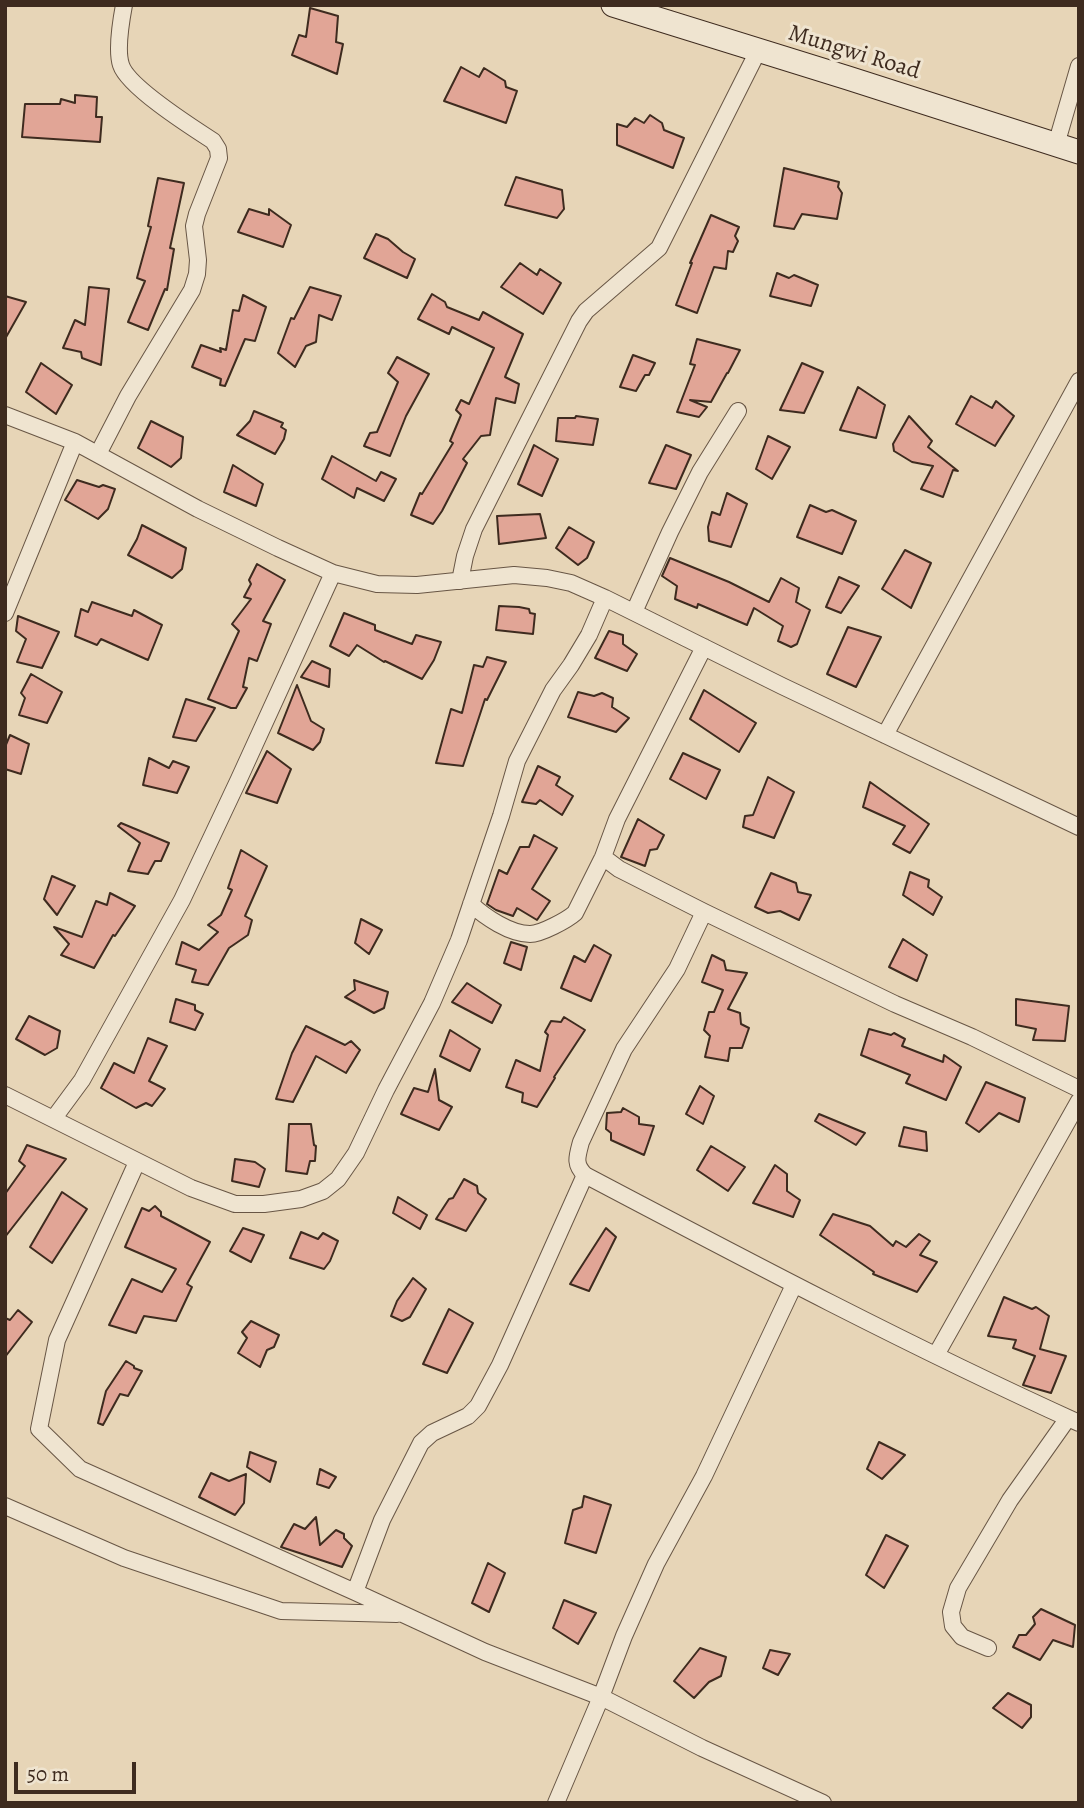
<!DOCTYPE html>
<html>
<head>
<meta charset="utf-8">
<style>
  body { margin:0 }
  #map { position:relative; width:1084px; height:1808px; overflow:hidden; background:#e7d5b7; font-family:Alegreya,serif }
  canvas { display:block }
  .frame { position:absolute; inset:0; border:7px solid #3e2b1f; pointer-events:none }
  .scale { position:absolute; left:14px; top:1762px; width:122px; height:32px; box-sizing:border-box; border:4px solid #3e2b1f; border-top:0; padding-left:9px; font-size:21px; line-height:24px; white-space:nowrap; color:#3e2b1f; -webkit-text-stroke:5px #efe4d0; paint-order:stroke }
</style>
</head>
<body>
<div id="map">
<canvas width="1084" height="1808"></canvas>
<div class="frame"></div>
<div class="scale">50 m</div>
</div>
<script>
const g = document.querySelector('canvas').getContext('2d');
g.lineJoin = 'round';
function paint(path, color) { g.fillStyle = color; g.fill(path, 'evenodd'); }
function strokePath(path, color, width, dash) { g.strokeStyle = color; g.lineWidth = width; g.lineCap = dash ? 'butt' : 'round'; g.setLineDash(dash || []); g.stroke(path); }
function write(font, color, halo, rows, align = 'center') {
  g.font = font + ' Alegreya,serif'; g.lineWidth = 6; g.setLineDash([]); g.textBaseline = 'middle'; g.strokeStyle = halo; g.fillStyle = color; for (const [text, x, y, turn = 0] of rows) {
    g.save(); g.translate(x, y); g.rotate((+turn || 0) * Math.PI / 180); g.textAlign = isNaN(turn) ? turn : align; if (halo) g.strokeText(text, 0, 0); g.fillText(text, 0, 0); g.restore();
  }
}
const building = new Path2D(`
  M310,8L338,16L336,42L343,44L337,74L292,55L299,35L306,37Z
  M461,67L479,77L484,68L505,81L506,87L517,91L506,123L444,101Z
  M75,95L97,97L96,117H102L100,142L22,137L25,104H60L61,99L75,103Z
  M650,115L662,123L664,130L684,138L673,168L617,145V124L627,127L635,118L644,123Z
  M784,168L839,182L838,187L842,193L837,219L802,214L794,229L774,226Z
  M516,177L562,190L564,209L557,218L505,205Z
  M158,178L184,183L170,248L174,249L167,290L165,289L148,330L128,322L145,281L137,278L151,227L148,226Z
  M249,209L269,215V209L291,225L283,247L238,232Z
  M711,215L739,227L735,236L738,241L733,252L728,251L726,269L714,267L697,313L676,305L692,263H690Z
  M376,234L388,239L403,252L415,259L407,278L364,258Z
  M520,263L537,275L540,269L561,283L543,314L501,287Z
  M777,273L789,278L794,275L818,285L811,306L770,296Z
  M89,287L109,289L101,365L82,358L81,352L63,348L75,320L85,325Z
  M310,287L341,296L332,320L319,315L316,342L306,346L295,367L278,353L291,318L294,319Z
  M432,294L445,302L447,307L479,320L483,312L523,334L505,377L519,384L515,403L496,398L490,435L481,436L463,459L467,463L442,511L433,524L411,515L420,493L422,494L453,443L450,441L461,415L456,410L461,400L469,404L494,348L452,327L449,334L418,319Z
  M243,295L266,307L255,341L245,339L225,386L220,385L221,379L192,367L201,345L221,352L220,348L226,350L233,310L239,311Z
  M5,296L26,302L5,339Z
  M697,339L740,350L728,373H727L711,402L690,400L707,407L699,417L677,412L695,365L690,364Z
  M633,355L655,363L649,375H645L636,391L620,387Z
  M397,357L429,374L406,416L390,456L364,446L370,433L377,432L398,382L388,373Z
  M41,363L72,385L56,414L26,392Z
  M802,363L823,372L804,413L780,410Z
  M858,387L885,405L876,438L840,430Z
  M971,396L992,408L996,401L1014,416L995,446L956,424Z
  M254,411L283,423L281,427L286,430L284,439L275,454L237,435L250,421Z
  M576,416L598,419L593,445L556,441L558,418H575Z
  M909,416L932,441L928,447L958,471L953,470L943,497L921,489L933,466L912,462L894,451L893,444Z
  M151,421L183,437L181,458L171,467L138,448Z
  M768,436L790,447L772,479L756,469Z
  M534,445L558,459L542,496L518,484Z
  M666,445L691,455L676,489L649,483Z
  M332,456L376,481L381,472L396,479L384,501L357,488L354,498L322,479Z
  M233,465L263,484L256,506L224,492Z
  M77,480L99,487L103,485L115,489L108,509L98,519L65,500Z
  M727,493L747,504L731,547L709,541L708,527L712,512L720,515Z
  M810,505L826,512L832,510L856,521L842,554L797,537Z
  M540,514L546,538L499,544L497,516Z
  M142,525L186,548L182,569L172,578L128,555L137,539Z
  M569,527L594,542L587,558L578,565L556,548Z
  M905,550L931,563L911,608L882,589Z
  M670,558L729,582L769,602L781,578L799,588L796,602L810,610L797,644L791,647L778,641L783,626L754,608L747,625L698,604L697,608L675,599L677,586L662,576Z
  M257,564L285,580L263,621L271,624L257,661L249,658L243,687L247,688L236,708H231L208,699L239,631L232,624L251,599L244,597L251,584L249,580Z
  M839,577L859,586L841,613L826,607Z
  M92,602L132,616L134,610L162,625L148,660L101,639L97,645L75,636L81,609L88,612Z
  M499,606L519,607L529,609L530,613L535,614L533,634L496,630Z
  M344,613L375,625V630L412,644L416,635L441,642L434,660L422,679L385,661L384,662L357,645L349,656L330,646Z
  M18,616L59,632L42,668L17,662L26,639L16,631Z
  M848,627L881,637L856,687L827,674Z
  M609,631L623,635V644L637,654L627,671L595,658Z
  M487,657L506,662L487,700L485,699L463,766L436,763L451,709L462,713L474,665L483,667Z
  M312,661L330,669L329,687L301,677Z
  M31,674L62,692L47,723L19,715L25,698L21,693Z
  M297,685L311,721L324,729L320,742L313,750L278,733Z
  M704,690L756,723L739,752L690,719Z
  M578,692L594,696L602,693L613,698L612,707L629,718L616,732L568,717Z
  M186,699L215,708L196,741L173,737Z
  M10,735L29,744L21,774L5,769V747Z
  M267,751L291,769L277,803L246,793Z
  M683,753L720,770L706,799L670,779Z
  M149,758L169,768L173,761L189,767L177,793L143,785Z
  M538,766L560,777L556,785L573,796L562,815L540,800L536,804L522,802Z
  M768,777L794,792L774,838L743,827L745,816L753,815Z
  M870,782L929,824L910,853L893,844L905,826L863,807Z
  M638,819L664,835L657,849L650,850L645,866L621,857Z
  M121,823L169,843L161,861H155L148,874L128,871L140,843L118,826Z
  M534,835L557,848L532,889L550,901L537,920L517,908L513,916L496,910L487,904L499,870L507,874L520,847H529Z
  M241,850L267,866L245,916L252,920L248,935L229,948L208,985L192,982L196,970L176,964L182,942L199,950L218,932L208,925L221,915L232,890L228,888Z
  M910,872L929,880L928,887L942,897L933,915L903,895Z
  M771,873L796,883L798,892L811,895L799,920L780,911L768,913L755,907Z
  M52,876L75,886L57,915L44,899Z
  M110,893L135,906L115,936L113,935L94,968L61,955L69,944L54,927L82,937L96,901L107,905Z
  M361,919L382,930L369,954L355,943Z
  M903,939L927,955L917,981L889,967Z
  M511,942L527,947L521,970L504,963Z
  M594,945L611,955L591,1001L561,988L574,956L585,962Z
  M712,955L724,961L726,970L747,973L728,1009L740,1013L741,1024L749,1028L742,1048H730L728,1061L705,1057L710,1036L704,1030L709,1012H714L723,990L702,982Z
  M354,980L388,992L384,1008L374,1013L345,997L355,990Z
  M467,983L501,1005L492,1023L452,1002Z
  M176,999L195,1005V1010L203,1014L195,1030L170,1022Z
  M1016,999L1069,1006L1065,1041L1033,1040L1036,1029L1016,1025Z
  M29,1016L60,1031L57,1048L45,1055L16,1039Z
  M564,1017L585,1030L554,1077L555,1078L537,1107L522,1102L523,1093L506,1087L516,1060L540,1071L548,1035L545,1032L551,1021L561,1022Z
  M306,1026L345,1045L351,1041L360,1050L346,1073L316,1056L293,1102L276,1099L292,1053Z
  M869,1029L891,1035L894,1033L905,1039L902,1046L943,1062L944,1055L961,1067L946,1100L906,1083L910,1075L861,1055Z
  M450,1030L480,1049L470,1071L440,1056Z
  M148,1038L167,1046L149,1081L165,1089L152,1106L146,1103L136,1108L101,1088L114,1063L134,1073Z
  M435,1069L439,1100L452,1107L439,1130L401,1114L414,1088L428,1092Z
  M986,1082L1025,1098L1019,1122L999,1113L979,1132L966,1123Z
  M700,1086L714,1096L703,1124L686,1114Z
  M623,1108L639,1117V1124L654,1126L644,1155L611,1140V1133L606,1129L607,1113L621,1112Z
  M819,1114L865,1133L856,1145L815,1121Z
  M289,1124H311L314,1145L316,1146L315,1161H310L307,1174L286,1171Z
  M904,1127L926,1132L927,1151L899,1146Z
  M27,1145L66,1159L5,1237V1194L25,1166L19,1161Z
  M711,1146L745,1167L728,1191L697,1170Z
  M235,1159L255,1162L265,1169L259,1187L232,1181Z
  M775,1165L787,1174V1191L800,1200L793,1217L753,1203Z
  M464,1179L477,1186L478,1193L486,1199L466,1231L436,1219L449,1199L453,1198Z
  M62,1192L87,1209L52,1263L30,1247Z
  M398,1197L427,1215L420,1229L393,1213Z
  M155,1206L161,1212V1216L210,1242L187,1284L192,1287L176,1321L144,1316L136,1333L109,1325L132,1279L162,1292L176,1269L125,1247L142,1208L149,1211Z
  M833,1214L870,1226L893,1246L896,1241L906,1247L919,1234L930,1241L920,1255L937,1262L917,1292L873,1274L874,1272L820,1235Z
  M243,1228L264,1235L251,1262L230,1251Z
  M606,1228L616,1237L589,1291L570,1284Z
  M301,1232L318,1239L323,1233L338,1241L330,1261L324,1269L290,1258Z
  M413,1278L426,1289L410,1317L402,1321L391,1316L397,1301Z
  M1004,1297L1032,1309L1036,1307L1049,1316L1040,1349L1066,1356L1051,1393L1023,1385L1035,1356L1013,1348L1016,1340L988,1336Z
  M449,1309L473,1323L447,1373L423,1364Z
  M18,1310L32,1322L5,1357V1318L10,1320Z
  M251,1321L279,1335L274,1347L267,1350L260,1367L238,1353L247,1338L242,1332Z
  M126,1361L134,1366V1368L142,1371L128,1396L120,1394L103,1425L98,1423L106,1391Z
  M879,1442L905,1455L882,1479L867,1469Z
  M250,1452L276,1462L270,1482L247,1467Z
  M320,1469L336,1477L329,1488L317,1484Z
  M211,1473L229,1481L246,1474L244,1503L235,1515L199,1497Z
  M584,1496L611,1505L596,1553L565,1543L573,1510L582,1507Z
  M316,1517L320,1545L336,1530L344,1534V1538L352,1546L342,1567L281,1547L294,1524L305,1529Z
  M886,1535L908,1546L884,1588L866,1575Z
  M488,1563L505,1573L489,1612L472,1603Z
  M564,1600L596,1613L578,1644L553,1628Z
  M1041,1609L1075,1625L1073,1647L1053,1640L1040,1660L1013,1647L1019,1635H1026L1035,1624L1033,1617Z
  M700,1648L726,1657L721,1676L709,1682L694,1698L674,1681Z
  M770,1650L790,1654L778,1675L763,1668Z
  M1008,1693L1031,1705V1717L1022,1728L993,1708Z`);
paint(building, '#e1a596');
strokePath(building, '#3e2b1f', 2);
const minor = new Path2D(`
  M1056,145L1079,66
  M5,415L75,442L198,509L278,548L333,573L377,584L417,585L514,575L547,578L571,583L605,598L782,686L1079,827
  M98,454L128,396L192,290L197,274L198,260L194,226L197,214L219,158L218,149L213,141C193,128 128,87 121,65C116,50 121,21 124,5
  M460,581L465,556L474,529L579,321L586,311L659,248L758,51
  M634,612L670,532L700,472L738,411
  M5,613L75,442
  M885,735L1079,381
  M603,857L619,869L704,912L895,1004L972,1037L1079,1089
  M471,904C485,917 510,934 530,934C541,934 567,920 575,913L603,857L617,819L704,647
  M704,912L677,969L624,1049L581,1142C577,1157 574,1164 585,1175C748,1261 911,1347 1079,1423
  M5,1095L191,1188L235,1204H264L301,1199L323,1191L338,1179L356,1153L386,1090L432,1003L459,940L501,816L517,761L553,690L571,665L589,635L605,598
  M54,1118L82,1080L182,900L239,779L333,573
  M137,1162L57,1340L39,1429L80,1469L355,1592L485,1652L601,1697L702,1748L823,1803
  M936,1355L1079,1101
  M5,1506L124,1558L281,1611L397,1614
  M355,1592L382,1520L421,1443L432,1433L468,1416L478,1406L500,1365L585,1175
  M988,1648L962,1637L953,1626L951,1612L958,1588L1010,1500L1068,1418
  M556,1803L601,1697L624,1636L656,1564L704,1476L794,1285`);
const secondary = new Path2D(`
  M613,5L848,78L1079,152`);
strokePath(minor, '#685645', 18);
strokePath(secondary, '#3e2b1f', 25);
strokePath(minor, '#efe4d0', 16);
strokePath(secondary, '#efe4d0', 23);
write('24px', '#3e2b1f', '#efe4d0', [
  ["Mungwi Road",854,53,17]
]);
</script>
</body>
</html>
